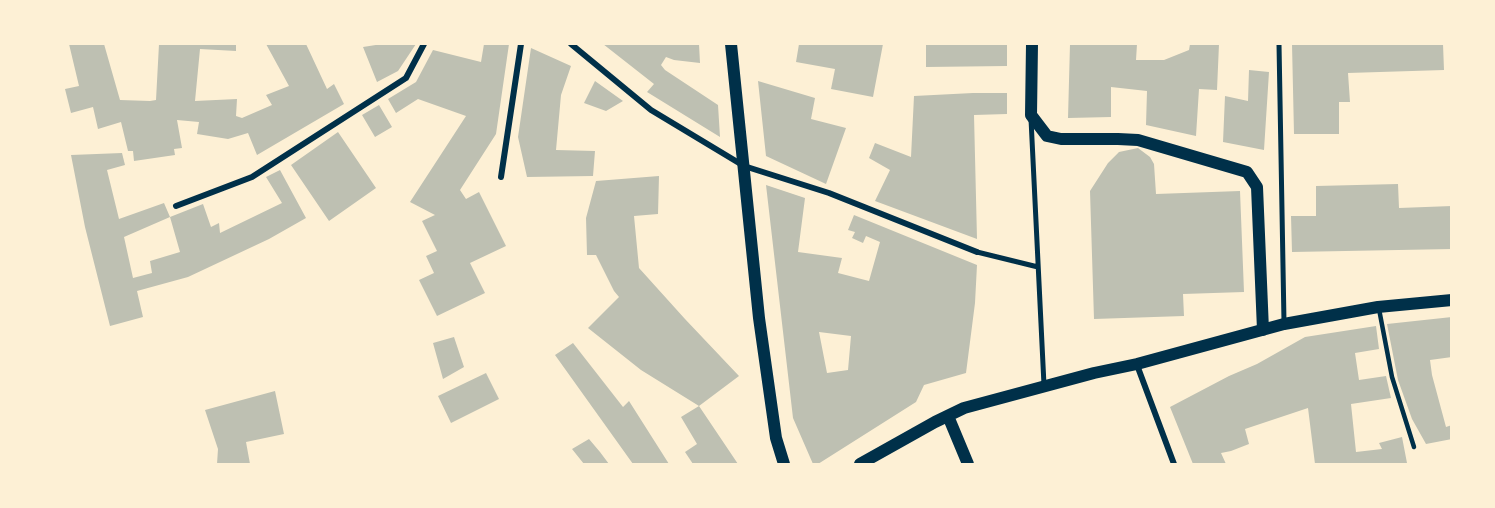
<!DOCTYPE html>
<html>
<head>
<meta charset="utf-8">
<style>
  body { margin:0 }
  #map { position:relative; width:1495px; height:508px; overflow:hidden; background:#fdf0d5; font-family:"Nunito Sans",sans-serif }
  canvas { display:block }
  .frame { position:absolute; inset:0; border:45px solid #fdf0d5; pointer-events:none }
</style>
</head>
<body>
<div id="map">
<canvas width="1495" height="508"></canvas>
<div class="frame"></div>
</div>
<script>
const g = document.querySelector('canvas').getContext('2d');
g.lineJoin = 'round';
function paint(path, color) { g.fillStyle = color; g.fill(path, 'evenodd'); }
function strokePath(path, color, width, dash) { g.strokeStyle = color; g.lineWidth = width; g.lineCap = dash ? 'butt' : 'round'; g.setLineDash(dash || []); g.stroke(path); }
paint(new Path2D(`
  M69,44H104L120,100L150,101L156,100L159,44H236V51L200,49L195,101L237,99L236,116L242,118L272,105L266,95L289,86L266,44H306L327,89L334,84L344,104L257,155L248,133L228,139L197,134L199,122L177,120L182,148L174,149L175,155L134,161L133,151H128L121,122L98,129L93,107L71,113L65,89L79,86Z
  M382,44H416L398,71L377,82L363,47Z
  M484,44H509L496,134L460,190L466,199L479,192L506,246L470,263L485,293L437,316L419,280L434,273L426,256L437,251L422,221L435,215L410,202L466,116L418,99L396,113L388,99L416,82L433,50L481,62Z
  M603,44H699L700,63L674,60L666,57L661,65L665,70L718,105L720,137L647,92L654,84Z
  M799,44H883L873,97L831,89L835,69L796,62Z
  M926,44H1007V66L926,67Z
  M1070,44H1137L1136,60H1164L1189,50L1190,44H1219L1217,90L1199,89L1196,136L1146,125L1147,91L1111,87V117L1068,118Z
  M1292,44H1443L1444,70L1348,73L1350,102H1339V134H1294Z
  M531,48L571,66L561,95L556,150L595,151L593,176L527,177L518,137Z
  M1249,70L1269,72L1264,150L1223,142L1225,96L1248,101Z
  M595,81L623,101L606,111L584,103Z
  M758,81L815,98L811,119L846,128L826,184L766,156Z
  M973,93H1007V114L974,115L977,239L875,201L890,170L869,158L875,143L911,157L914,96Z
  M379,105L392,127L375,137L362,115Z
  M338,132L376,188L329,221L291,165Z
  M1138,148L1150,157L1154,164L1156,194L1240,191L1244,292L1183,294L1184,316L1094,319L1090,191L1108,163L1119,152Z
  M122,153L125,165L107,170L119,219L164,203L170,217L124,237L133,278L152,273L150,261L180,252L170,217L203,204L211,227L219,223L220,233L282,203L266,177L280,170L306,218L269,239L188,277L137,291L143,317L110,326L85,227L71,155Z
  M659,176L658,214L634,216L639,268L685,319L739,376L699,406L641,370L588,328L619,297L614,291L596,255H587L586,218L596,181Z
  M1398,184L1399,208L1452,206V249L1292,252L1291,216H1316V186Z
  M766,185L805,198L798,252L842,258L838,273L869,281L880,242L866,236L863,243L852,238L855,232L848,230L854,215L977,265L975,303L966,373L924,385L916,402L818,464H813L793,418ZM819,332L851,336L848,370L827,373Z
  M1452,317V357L1430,360L1432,375L1446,427L1452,425V439L1426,444L1412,419L1398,380L1387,324Z
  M1376,326L1379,349L1355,353L1359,380L1386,376L1391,398L1351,404L1356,452L1382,449L1379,443L1402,437L1407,463L1315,464L1308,408L1245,429L1249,444L1231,451L1221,453L1226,464H1193L1170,407L1229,376L1257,364L1305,337Z
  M454,337L464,367L443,379L433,343Z
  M573,343L623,407L629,401L669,464H633L555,355Z
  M486,373L499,399L451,423L438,396Z
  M275,391L284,434L246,442L250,464H217L218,449L205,410Z
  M699,406L738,464H693L685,452L697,444L681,417Z
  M589,439L600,452L609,464H584L572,449Z`), '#bec0b2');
strokePath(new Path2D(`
  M1379,309L1392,377L1414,447`), '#003049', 4.5);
strokePath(new Path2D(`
  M1279,44L1284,322
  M1031,119L1044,385
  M977,252L1038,267`), '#003049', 5);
strokePath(new Path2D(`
  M571,44L651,110L744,166L829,193L977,252
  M501,177L521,44
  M176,206L252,177L406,78L424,44
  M1137,365L1174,464`), '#003049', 6);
strokePath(new Path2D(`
  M731,44L759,318L776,438L784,464
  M1032,44L1031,115L1047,136L1061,139H1118L1138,140L1247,172L1257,187L1263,330
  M948,416L968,464
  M860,464L935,422L964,408L1094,373L1137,364L1284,324L1378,307L1452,300`), '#003049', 12);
</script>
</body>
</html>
